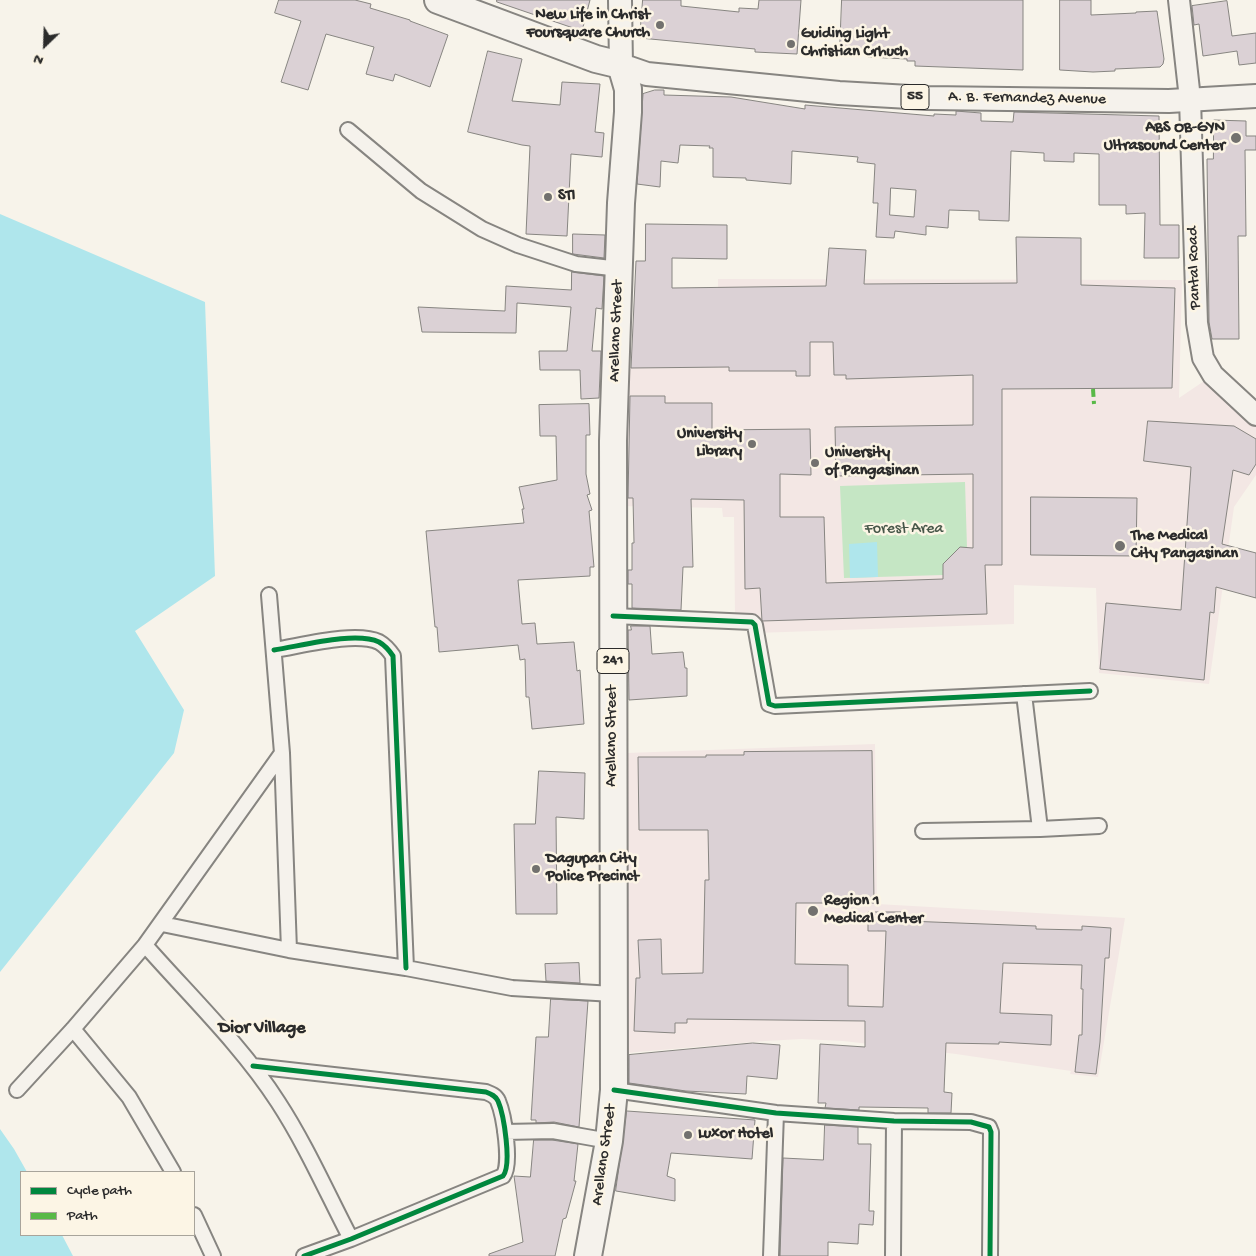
<!DOCTYPE html>
<html>
<head>
<meta charset="utf-8">
<style>
  body { margin:0 }
  #map { position:relative; width:1256px; height:1256px; overflow:hidden; background:#f7f3ea; font-family:"Gochi Hand",sans-serif }
  canvas { display:block }
  .legend { position:absolute; left:20px; top:1171px; width:175px; height:65px; box-sizing:border-box; background:#fcf5e5; border:1px solid #a8a49b; margin:0; padding:6px 9px; list-style:none; font-size:15px; color:#2b2b2b }
  .legend li { display:flex; align-items:center; gap:10px; height:25px }
  .legend b { width:25px; border:1px solid #a8a49b }
  .north { position:absolute; left:20px; top:20px; width:50px; height:50px; -webkit-text-stroke:4px #fcf5e5; paint-order:stroke; rotate:204deg; font-size:14px; font-weight:700; line-height:20px; text-align:center; color:#2b2b2b }
  .north::after { content:''; display:block; margin:auto; width:18px; height:22px; background:#2b2b2b; clip-path:polygon(50% 0,100% 100%,50% 72%,0 100%) }
</style>
</head>
<body>
<div id="map">
<canvas width="1256" height="1256"></canvas>
<ul class="legend">
<li><b style="height:6px;background:#00873e"></b>Cycle path</li>
<li><b style="height:6px;background:#58b947"></b>Path</li>
</ul>
<div class="north">N</div>
</div>
<script>
const g = document.querySelector('canvas').getContext('2d');
g.lineJoin = 'round';
function paint(path, color) { g.fillStyle = color; g.fill(path, 'evenodd'); }
function strokePath(path, color, width, dash) { g.strokeStyle = color; g.lineWidth = width; g.lineCap = dash ? 'butt' : 'round'; g.setLineDash(dash || []); g.stroke(path); }
function write(font, color, halo, rows, align = 'center') {
  g.font = font + ' "Gochi Hand",sans-serif'; g.lineWidth = 5; g.setLineDash([]); g.textBaseline = 'middle'; g.strokeStyle = halo; g.fillStyle = color; for (const [text, x, y, turn = 0] of rows) {
    g.save(); g.translate(x, y); g.rotate((+turn || 0) * Math.PI / 180); g.textAlign = isNaN(turn) ? turn : align; if (halo) g.strokeText(text, 0, 0); g.fillText(text, 0, 0); g.restore();
  }
}
paint(new Path2D(`
  M718,279L1182,280L1179,398L1213,375L1256,422V475L1234,507L1209,684L1099,673L1096,588L1014,585V624L756,633L735,615L734,517H723L722,508L617,506L620,367H718Z
  M875,744L877,904L1125,918L1098,1077L1070,1074L1071,1071L956,1054L843,1041L802,1039L765,1041L626,1053L625,940L627,753Z`), '#f3e7e4');
paint(new Path2D(`
  M965,482L967,548L943,564V575L844,578L840,486Z`), '#c5e6c4');
paint(new Path2D(`
  M0,214L205,302L215,576L135,631L184,710L174,753L0,972Z
  M877,542L878,577L850,578L849,544Z
  M0,1129L14,1149L27,1172H21V1235H62L73,1256H0Z`), '#afe6ec');
const building = new Path2D(`
  M279,0H355L371,4L370,8L410,20V21L448,35L430,87L395,74L393,81L366,74L374,47L326,34L308,90L281,82L301,21L275,13Z
  M497,0H590L582,31L497,2Z
  M643,0H681V6L739,12V8L758,9L759,0H801L797,54L755,52V49L640,38Z
  M842,0H1023V70L915,66V61H907V59L868,57V51L840,50Z
  M1060,0H1091V15L1136,13V12L1157,11L1164,59L1163,64L1160,67L1115,69V71L1093,72L1060,70Z
  M1227,1L1232,36L1256,33V63L1239,65L1237,51L1203,56L1199,24L1194,25L1192,6Z
  M488,51L522,59L512,101L560,105L562,82L600,84L595,132L604,133L602,157L571,154L567,236L526,234L530,146L522,145L468,132Z
  M655,90H664V95L731,97L805,109V105L934,116V114L956,115V111L968,112L981,113V121L1013,122L1014,112L1159,116L1160,225H1179V258H1144L1145,213L1126,214V205H1099V154L1074,153V162L1044,161V153L1011,151L1009,221L979,220V211L949,210L948,228L926,226V235L895,231L894,238L876,237L878,203H873L875,164L857,162L858,157L792,151L791,184L746,180V178L713,177V148H709L710,146L680,145L678,163L661,161L660,187L637,184L643,94ZM891,188L916,190L914,217L890,215Z
  M1214,120L1246,121V136H1256V150H1245L1246,236H1238L1239,339H1212L1209,322L1207,159H1213Z
  M646,224L727,225V259L672,258V288L826,286L829,248L866,250L864,284L1017,283L1016,237L1081,238V285L1175,288L1172,388L1002,389V565H985L987,614L762,621L760,588L745,589L744,500L691,499L693,567H683L681,610L632,608V584H628V570H632V543H634L633,498H628L630,396H665V403H712V430L810,429L811,475L780,474V517H824L826,583L943,579V564L960,547L973,548V474L836,476L835,427L973,425V375L846,379V375H834L833,342H810V376H796V371H729V367L631,368L636,261H645Z
  M573,234L605,235L604,258L573,254Z
  M572,272L604,276L602,309L596,308L592,351H601L599,398L581,399L580,370H540L539,351H567L571,307L517,303L516,333L422,332L418,307L505,311L506,286L571,290Z
  M589,404L590,435H586V474L590,494L587,495L592,510L589,511L594,567H590V576L518,580L522,624L535,623L537,644L574,642L577,671L580,670L584,724L532,729L529,697H526L525,659L520,660L518,645L439,652L437,627H435L426,531L524,523L522,509H524L519,487L557,480L556,436H540L539,405Z
  M1148,421L1234,426L1256,439V464L1249,475L1233,470L1222,544L1256,553V598L1216,587L1214,613L1210,612L1204,680L1100,669L1106,603L1181,610L1191,467L1144,461Z
  M1031,497L1137,498L1136,556L1031,555Z
  M631,626H650L652,654L683,652L685,668H687V696L629,700L628,630H631Z
  M872,751L874,903H796L795,964L848,965V1006L883,1007L886,931H868V912H907V921L1036,926V929L1082,930V926L1111,928L1109,958H1105L1100,1042L1096,1074L1075,1072L1079,1035H1082L1083,989H1081L1082,965L1003,963L1000,1013L1052,1015L1051,1045L999,1042V1044L946,1043L944,1092L952,1093L951,1113H928V1108L859,1107V1110L825,1108L826,1103H818L820,1044L865,1047V1021L687,1019V1023H675V1033L634,1031L636,978H640L638,940L661,939L662,974L703,973L705,880H709L708,830H639L638,757H706V755H744V752Z
  M539,771L585,773L584,819L556,817L557,914H516L514,824H535Z
  M579,963L580,983L546,981L545,964Z
  M551,999L588,1001L579,1127L554,1122L536,1123V1120H531L536,1037H548Z
  M753,1043L780,1045L777,1079L747,1076L746,1094L686,1091L629,1083V1055Z
  M627,1111L755,1120L752,1159L671,1153L667,1176L675,1179V1201L616,1191Z
  M825,1125L858,1127V1144H871L869,1211H874L873,1225L859,1224L858,1244L828,1242V1256H780L783,1158L823,1160Z
  M534,1140H552L578,1144L574,1181H576L566,1218L563,1219L555,1256H489V1254L523,1242L514,1176L530,1177Z`);
paint(building, '#dbd1d5');
strokePath(building, '#878581', 1);
const street = new Path2D(`
  M348,130L421,191L482,229L518,245L576,264L620,269
  M269,595L282,753L289,950
  M613,616L752,622L755,625L769,704L775,706L1090,691
  M274,650C301,646 355,631 379,642C386,646 389,650 393,656L406,968
  M1024,694L1040,829
  M923,831L1040,829L1099,826
  M162,924L289,950L406,968L512,988L613,994
  M145,945C189,995 242,1046 278,1102C306,1145 327,1193 351,1239
  M73,1029L129,1097L173,1172
  M253,1066L486,1092C491,1094 496,1096 498,1101C504,1115 512,1165 503,1176L351,1239L304,1256
  M17,1090L73,1029L145,945L282,753
  M614,1090L776,1113L894,1121L971,1122L989,1127L991,1132L990,1256
  M505,1132L553,1131L609,1141
  M194,1215L213,1256
  M771,1256L776,1113
  M893,1256L894,1121`);
const secondary = new Path2D(`
  M1179,0L1190,99L1197,323L1203,358L1213,375L1256,415`);
const primary = new Path2D(`
  M620,0L621,65L647,74L839,93L927,98L1169,101L1256,96`);
const highway = new Path2D(`
  M438,0L596,59L621,65L628,89V112L621,203L613,441L614,1090L609,1141L588,1256`);
strokePath(street, '#878581', 18);
strokePath(secondary, '#878581', 24);
strokePath(primary, '#878581', 26);
strokePath(highway, '#878581', 30);
strokePath(street, '#f5f2ec', 14);
strokePath(secondary, '#f5f2ec', 20);
strokePath(primary, '#f5f2ec', 22);
strokePath(highway, '#f5f2ec', 26);
strokePath(new Path2D(`
  M1093,389L1094,404`), '#58b947', 4, [8, 4]);
strokePath(new Path2D(`
  M613,616L752,622L755,625L769,704L775,706L1090,691
  M274,650C301,646 355,631 379,642C386,646 389,650 393,656L406,968
  M253,1066L486,1092C491,1094 496,1096 498,1101C504,1115 512,1165 503,1176L351,1239L304,1256
  M614,1090L776,1113L894,1121L971,1122L989,1127L991,1132L990,1256`), '#00873e', 5);
for (const [x, y, r, color] of [
  [660,25,5,"#72716e"],
  [791,44,5,"#72716e"],
  [1236,138,6,"#72716e"],
  [548,197,5,"#72716e"],
  [752,444,5,"#72716e"],
  [815,463,5,"#72716e"],
  [1120,546,6,"#72716e"],
  [536,869,5,"#72716e"],
  [813,911,6,"#72716e"],
  [688,1135,5,"#72716e"]
]) { const dot = new Path2D(); dot.arc(x, y, r, 0, 2 * Math.PI); g.fillStyle = color; g.fill(dot); strokePath(dot, '#fcf5e5', 2); }
for (const [x, y, w] of [
  [915,97,28],
  [613,661,32]
]) { const box = new Path2D(); box.roundRect(x - w / 2, y - 12.5, w, 25, 4); g.fillStyle = '#fcf5e5'; g.fill(box); strokePath(box, '#2b2b2b', 1); }
write('bold 15px', '#2b2b2b', null, [
  ["55",915,97],
  ["241",613,661]
]);
write('bold 16px', '#2b2b2b', '#fcf5e5', [
  ["New Life in Christ",650,16,"right"],
  ["Foursquare Church",650,34,"right"],
  ["Guiding Light",801,35],
  ["Christian Crhuch",801,53],
  ["ABS OB-GYN",1225,129,"right"],
  ["Ultrasound Center",1225,147,"right"],
  ["STI",558,197],
  ["University",742,435,"right"],
  ["Library",742,453,"right"],
  ["University",825,454],
  ["of Pangasinan",825,472],
  ["The Medical",1131,537],
  ["City Pangasinan",1131,555],
  ["Dagupan City",546,860],
  ["Police Precinct",546,878],
  ["Region 1",824,902],
  ["Medical Center",824,920],
  ["Luxor Hotel",698,1135]
], 'left');
write('16px', '#2b2b2b', '#fcf5e5', [
  ["A. B. Fernandez Avenue",1027,99,1],
  ["Pantal Road",1195,268,-92],
  ["Arellano Street",617,331,-88],
  ["Arellano Street",613,736,-90],
  ["Arellano Street",605,1155,-82]
]);
write('16px', '#475749', '#fcf5e5', [
  ["Forest Area",904,530]
]);
write('bold 18px', '#2b2b2b', '#fcf5e5', [
  ["Dior Village",262,1029]
]);
</script>
</body>
</html>
